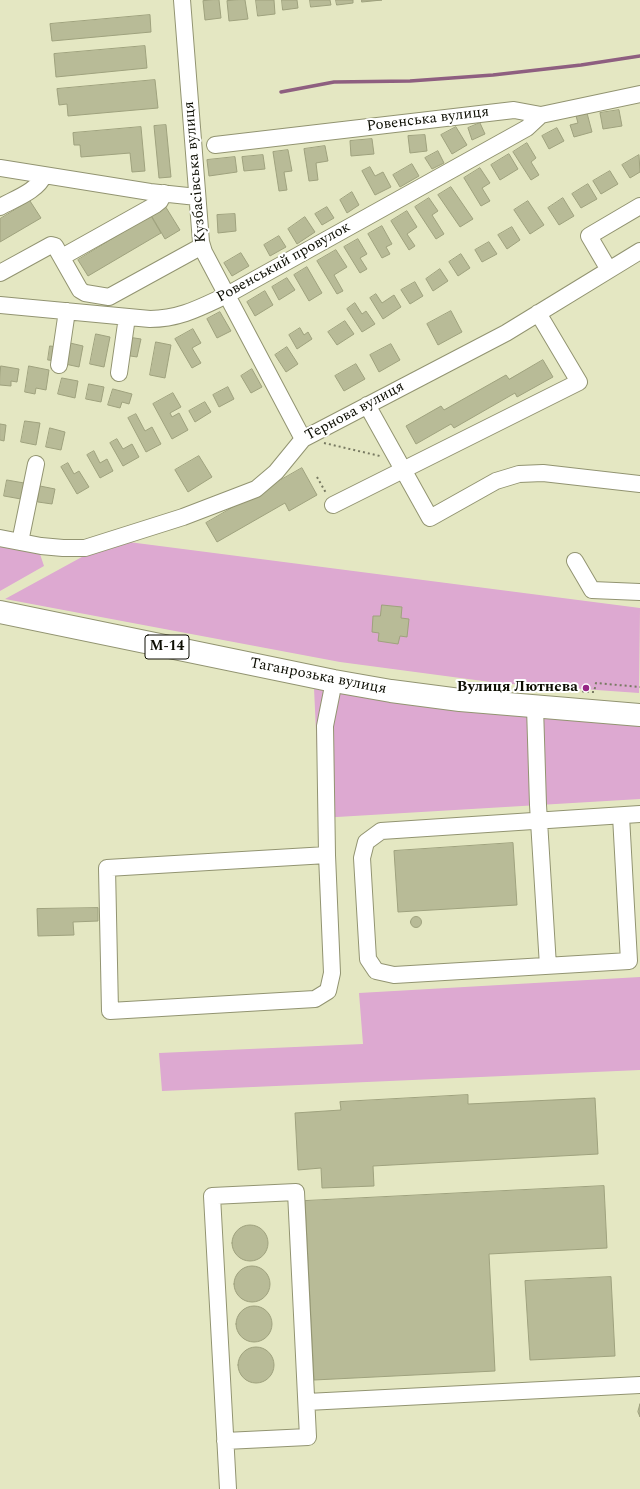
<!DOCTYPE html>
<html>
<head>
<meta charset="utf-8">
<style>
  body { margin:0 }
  canvas { display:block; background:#e4e7c2 }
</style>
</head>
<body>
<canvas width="640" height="1489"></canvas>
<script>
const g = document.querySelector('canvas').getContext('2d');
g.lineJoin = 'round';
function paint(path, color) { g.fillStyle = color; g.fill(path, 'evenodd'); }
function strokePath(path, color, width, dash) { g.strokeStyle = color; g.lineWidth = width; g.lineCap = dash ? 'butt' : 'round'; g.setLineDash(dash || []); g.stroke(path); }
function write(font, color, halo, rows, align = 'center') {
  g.font = font + ' Spectral,serif'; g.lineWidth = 4; g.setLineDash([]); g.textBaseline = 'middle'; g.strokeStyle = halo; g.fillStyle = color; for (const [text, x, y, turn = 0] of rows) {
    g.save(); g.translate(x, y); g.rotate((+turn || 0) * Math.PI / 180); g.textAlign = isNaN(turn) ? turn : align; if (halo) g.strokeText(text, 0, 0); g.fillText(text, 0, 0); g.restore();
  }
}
paint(new Path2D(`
  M121,541L640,608L639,693L498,683L340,662L5,599L91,552Z
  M0,543L39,551L44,566L0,591Z
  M314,688L495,712L640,725V799L320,818Z
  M640,977V1070L162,1091L159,1053L363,1044L359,993Z`), '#dda9d1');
strokePath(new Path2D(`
  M281,92L334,82L410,81L493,75L581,65L640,56`), '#8e5f80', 3.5);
const building = new Path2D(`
  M219,0L221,18L205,20L203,1Z
  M245,0L248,19L229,21L227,1Z
  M256,0H274L275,14L258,16Z
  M282,0H297L298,8L283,10Z
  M310,0H330L331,5L311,7Z
  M336,0H353V3L337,5Z
  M362,0H382L362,2Z
  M150,15L151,32L52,41L50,24Z
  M145,46L147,68L56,77L54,54Z
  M155,80L158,108L68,116L67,104L59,105L57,89Z
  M619,110L622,126L603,129L600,113Z
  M587,113L592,132L574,137L570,125L578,123L576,116Z
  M480,123L485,134L472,140L468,128Z
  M166,125L171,177L159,178L154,126Z
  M141,127L145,171L132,172L130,153L81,157L80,145H74L73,133Z
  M456,127L467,145L452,154L441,135Z
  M557,128L564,141L549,149L542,136Z
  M425,135L427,151L410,153L408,136Z
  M372,139L374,154L351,156L350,141Z
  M527,143L536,158L531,162L539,175L531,180L513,152Z
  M325,146L328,161L316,163L318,180L309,181L304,149Z
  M288,150L292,171L284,172L287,190L279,191L273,152Z
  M438,151L444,163L432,169L425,158Z
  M509,154L518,169L500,180L491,165Z
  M263,155L265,169L244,171L242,157Z
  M639,155L640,172L630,178L622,165Z
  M235,157L237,172L209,176L207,160Z
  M412,164L419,176L400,187L393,175Z
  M370,167L375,176L383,172L391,187L375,195L362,171Z
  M480,168L490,183L482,188L490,201L481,206L464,178Z
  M610,171L618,184L601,194L593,181Z
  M588,184L597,199L581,208L572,194Z
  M451,187L473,219L460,227L438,195Z
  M352,192L359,205L347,213L340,200Z
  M429,198L438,211L432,215L444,234L436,239L415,207Z
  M563,198L574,216L559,225L548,208Z
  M30,201L41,218L0,242V219Z
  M162,201L180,230L165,239L148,210Z
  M528,201L544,225L530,234L514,210Z
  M327,207L334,218L322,225L315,214Z
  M407,211L417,227L407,234L415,246L409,250L391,221Z
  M235,214L236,231L218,233L217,215Z
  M151,216L161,233L88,276L78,260Z
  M305,217L315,232L297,244L288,229Z
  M382,226L392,244L386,247L390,254L382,258L368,234Z
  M512,227L520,240L507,249L498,235Z
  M279,236L286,247L270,256L264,245Z
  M358,239L367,254L360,258L367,269L360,273L344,247Z
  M489,242L497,254L482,262L475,250Z
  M336,250L347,267L334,275L343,291L337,294L317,261Z
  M241,253L249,266L232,276L224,263Z
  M461,254L470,268L458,276L449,262Z
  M307,267L322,293L309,301L294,275Z
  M440,269L448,281L433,291L426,279Z
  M287,278L295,290L279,300L272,287Z
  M415,282L423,296L410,304L401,290Z
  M265,291L273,305L255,316L247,302Z
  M376,294L382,303L394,295L401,307L383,319L370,298Z
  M355,303L362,314L366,311L375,324L362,332L347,309Z
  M451,311L462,332L438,345L427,324Z
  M220,312L231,331L217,338L207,319Z
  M345,321L354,334L337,345L328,332Z
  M300,328L304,335L308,332L312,339L297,349L289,335Z
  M193,329L201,343L192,348L201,363L192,368L175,339Z
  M96,334L110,337L104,367L90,364Z
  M128,337L141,339L137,357L124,355Z
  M156,342L171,345L165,378L150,375Z
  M70,343L83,346L79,367L65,364Z
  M391,344L400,360L379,372L370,355Z
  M50,346L59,347L57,361L48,360Z
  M287,347L298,364L286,372L275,355Z
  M543,360L553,377L517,397L515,393L454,428L451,424L416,444L406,426L441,406L444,410L506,375L509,379Z
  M356,364L365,379L344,391L335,376Z
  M1,366L19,369L17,382L11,381V386L0,385Z
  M29,366L49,370L46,390L36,388L35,394L25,392Z
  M252,369L262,387L251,393L241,376Z
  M62,378L78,381L75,398L58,394Z
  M89,384L104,387L101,402L86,399Z
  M228,387L234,399L219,407L213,395Z
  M113,389L132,394L129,404L122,402L120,408L108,405Z
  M173,393L181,407L170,413L172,417L179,413L188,430L172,439L153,404Z
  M205,402L211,412L195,422L189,411Z
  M136,414L145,431L152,427L161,444L146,452L128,418Z
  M25,421L40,423L36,445L21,442Z
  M0,424L6,425L4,441L0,440Z
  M50,428L65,432L61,450L46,447Z
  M117,439L123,449L132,444L139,457L123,466L110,443Z
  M94,451L100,463L107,459L113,471L100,478L87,455Z
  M199,456L212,477L188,492L175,470Z
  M68,463L74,474L79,471L89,487L77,494L61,467Z
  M302,468L317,495L289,511L285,503L217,542L206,523Z
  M7,480L24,483L21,499L4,496Z
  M40,486L55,489L52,504L38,502Z
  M382,605L402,607L401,618L409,619L407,637L400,636L398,644L378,641L379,633L372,632L373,616H380Z
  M513,843L517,905L398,912L394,851Z
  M98,908V921L73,922L74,935L38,936L37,909Z
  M410.5 922a5.5 5.5 0 1 1 11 0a5.5 5.5 0 1 1-11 0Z
  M468,1095V1104L595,1098L598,1154L373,1166L374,1186L322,1188L321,1168L298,1170L295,1113L341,1110L340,1102Z
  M604,1186L607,1248L489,1254L495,1371L314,1380L305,1201Z
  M232 1243a18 18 0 1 1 36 0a18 18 0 1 1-36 0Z
  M234 1284a18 18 0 1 1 36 0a18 18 0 1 1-36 0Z
  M611,1277L615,1356L530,1360L525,1281Z
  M236 1324a18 18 0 1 1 36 0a18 18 0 1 1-36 0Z
  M238 1365a18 18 0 1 1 36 0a18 18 0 1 1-36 0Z
  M640,1404V1417L638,1412Z`);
paint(building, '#b8bb97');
strokePath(building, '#9fa27e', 1);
const minor = new Path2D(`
  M182,0L201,242L204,252L303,439
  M215,145L514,110L541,115L640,94
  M0,168L150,192L197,197
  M0,207C14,199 38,191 44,175
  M62,257L155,205L160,201L164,193
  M609,270L589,236L640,206
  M0,273L51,245L55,246L80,290L85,293L109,297L202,246
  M0,305L150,319C180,319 201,307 227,295L527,128L541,115
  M59,365L67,311
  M119,373L127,317
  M367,405L430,518L496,481L519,474L543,473L640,484
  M333,505L579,382L538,313
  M0,538L41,546L63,548H85L183,517L256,489L276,472L303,439L506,333L640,251
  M20,542L36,464
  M575,561L592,590L640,592
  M535,707L538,805L548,966
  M621,816L629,961L394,975L376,971L368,959L362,858L366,842L381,831L640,814
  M327,855L107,868L110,1011L315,999L328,991L332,973L327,855L325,726L334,681
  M307,1402L640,1385
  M225,1441L308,1437L296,1192L212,1196L228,1489`);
const highway = new Path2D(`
  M0,612L334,681L391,691L460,700L640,715`);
strokePath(minor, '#929471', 18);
strokePath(highway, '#929471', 24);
strokePath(new Path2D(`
  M324,443L380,456
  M317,477L326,493
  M577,691L594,692L596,683L640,687`), '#787a62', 2, [2, 3]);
strokePath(minor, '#fff', 16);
strokePath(highway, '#fff', 22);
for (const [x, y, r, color] of [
  [586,688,4,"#962685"]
]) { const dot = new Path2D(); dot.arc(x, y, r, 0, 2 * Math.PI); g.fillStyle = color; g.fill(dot); strokePath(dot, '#fff', 1.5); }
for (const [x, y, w] of [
  [167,647,44]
]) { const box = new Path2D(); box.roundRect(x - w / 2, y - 12, w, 24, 3); g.fillStyle = '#fff'; g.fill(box); strokePath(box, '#0c0d02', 1); }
write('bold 14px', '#0c0d02', null, [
  ["М-14",167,647]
]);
write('15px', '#0c0d02', '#fff', [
  ["Ровенська вулиця",428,120,-7],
  ["Кузбасівська вулиця",196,172,-95],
  ["Ровенський провулок",284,263,-29],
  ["Тернова вулиця",355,412,-28],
  ["Таганрозька вулиця",318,677,11]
]);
write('bold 15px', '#0c0d02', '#fff', [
  ["Вулиця Лютнева",578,688]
], 'right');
</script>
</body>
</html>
